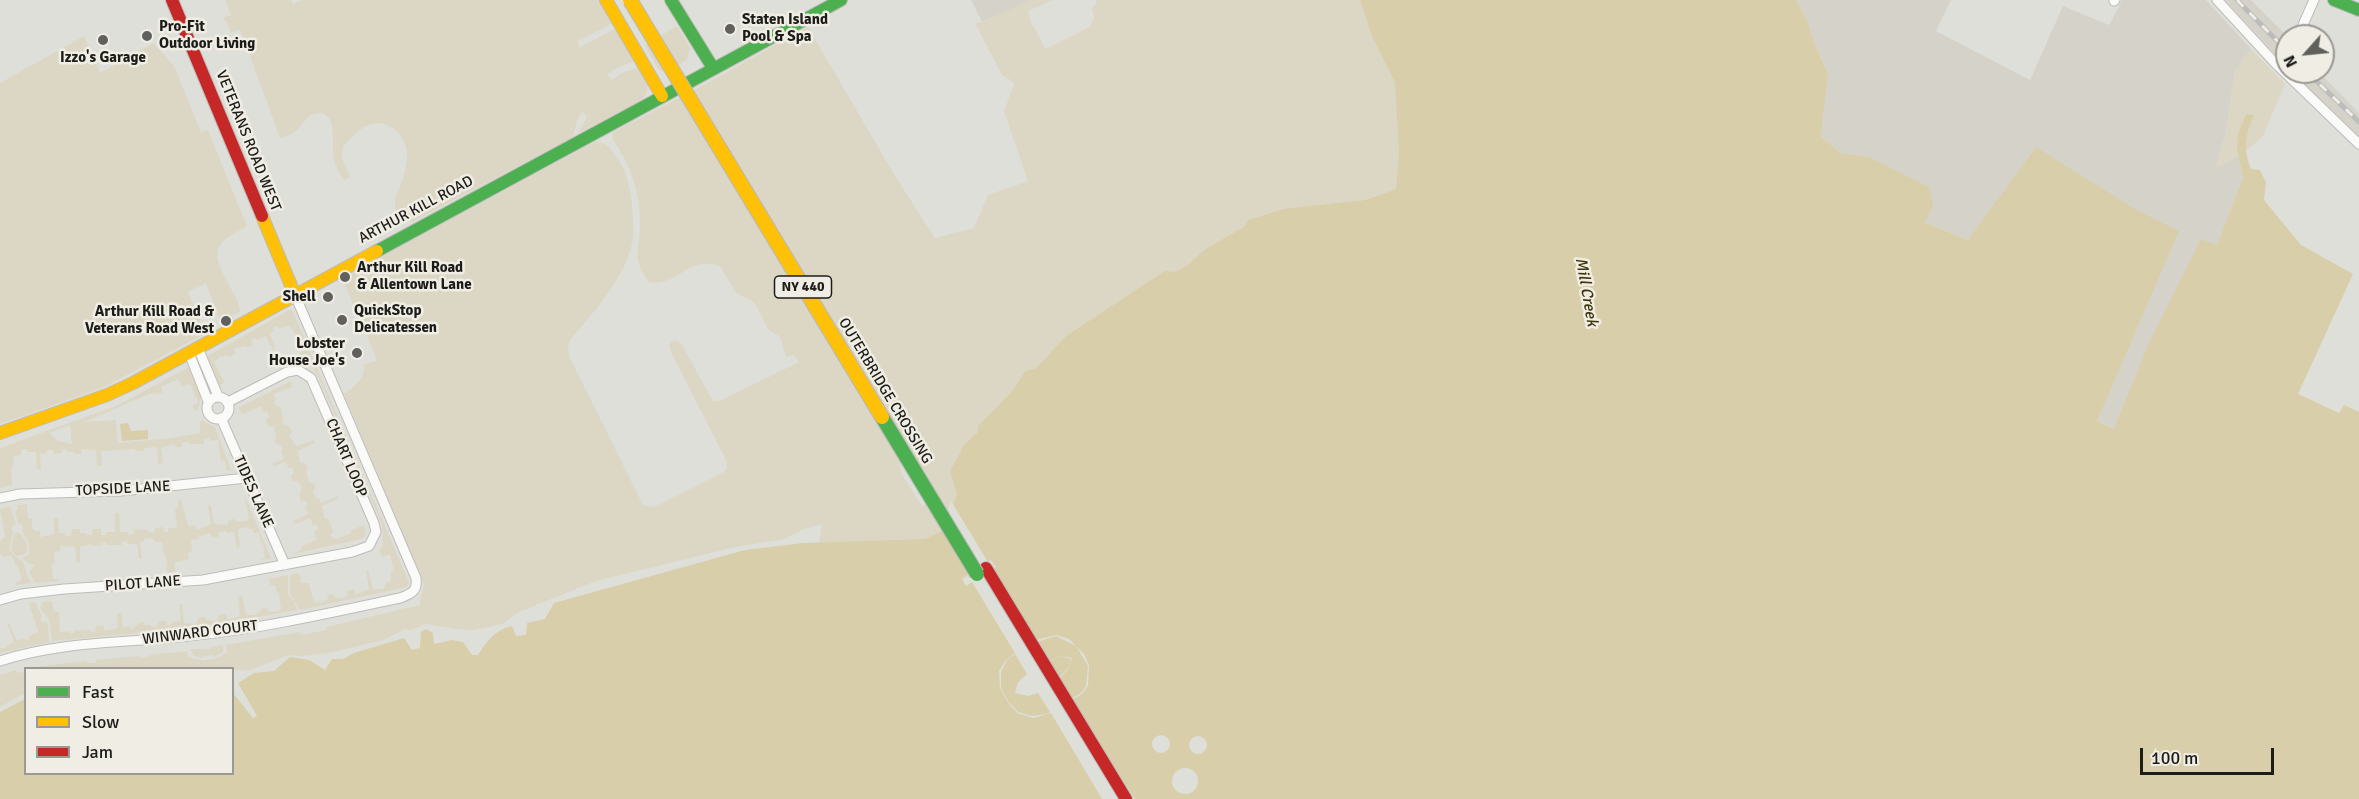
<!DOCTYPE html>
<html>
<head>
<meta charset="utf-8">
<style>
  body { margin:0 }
  #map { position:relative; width:2359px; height:799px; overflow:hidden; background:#dfdfda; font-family:Signika,sans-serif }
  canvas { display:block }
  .legend { position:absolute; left:24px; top:667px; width:210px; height:108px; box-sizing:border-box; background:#f0ede4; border:2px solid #9b9993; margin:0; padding:8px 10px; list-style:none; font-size:18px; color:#1c1c19 }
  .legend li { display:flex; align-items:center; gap:12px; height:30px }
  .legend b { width:30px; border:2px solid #9b9993 }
  .north { position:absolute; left:2275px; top:24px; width:60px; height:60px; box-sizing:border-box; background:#f0ede4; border:2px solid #9b9993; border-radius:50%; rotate:243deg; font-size:16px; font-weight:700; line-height:24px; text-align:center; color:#1c1c19 }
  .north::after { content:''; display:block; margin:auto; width:21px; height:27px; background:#60605d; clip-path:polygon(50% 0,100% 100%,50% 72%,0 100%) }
  .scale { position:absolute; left:2140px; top:748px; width:134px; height:27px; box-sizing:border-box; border:3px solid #1c1c19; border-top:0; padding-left:8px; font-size:18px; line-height:21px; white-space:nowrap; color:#1c1c19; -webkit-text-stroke:4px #f0ede4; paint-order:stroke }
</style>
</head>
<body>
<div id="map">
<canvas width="2359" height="799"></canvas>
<ul class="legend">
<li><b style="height:8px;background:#4caf50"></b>Fast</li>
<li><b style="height:8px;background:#ffc107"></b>Slow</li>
<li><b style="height:8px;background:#c62828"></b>Jam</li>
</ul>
<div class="north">N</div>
<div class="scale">100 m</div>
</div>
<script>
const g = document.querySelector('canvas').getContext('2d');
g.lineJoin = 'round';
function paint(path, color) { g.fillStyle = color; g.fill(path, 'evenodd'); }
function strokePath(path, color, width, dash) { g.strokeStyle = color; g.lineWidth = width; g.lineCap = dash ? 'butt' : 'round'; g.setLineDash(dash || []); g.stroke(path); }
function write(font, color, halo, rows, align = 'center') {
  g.font = font + ' Signika,sans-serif'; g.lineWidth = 5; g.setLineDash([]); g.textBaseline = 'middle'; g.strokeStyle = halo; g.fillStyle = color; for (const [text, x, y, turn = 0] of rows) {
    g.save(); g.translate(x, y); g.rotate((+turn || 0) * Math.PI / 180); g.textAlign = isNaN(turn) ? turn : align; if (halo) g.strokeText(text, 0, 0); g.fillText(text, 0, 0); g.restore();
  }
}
paint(new Path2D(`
  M971,0H1033L982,22Z
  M1796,0H1951L1936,31L2030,80L2063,6L2109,25L2122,0H2206L2251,49L2235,72L2225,136L2216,168L2238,156L2243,178L2217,246L2201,239L2115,429L2097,421L2178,231L2135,209L1968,240L1924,222L1869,157L1841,153L1821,137L1828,74L1815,45L1807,20Z
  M2225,0H2251L2287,36V67Z
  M2292,72H2319L2359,113V136Z`), '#d5d3c9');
paint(new Path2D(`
  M225,0H291L293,4L303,0H601L615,22L578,41L579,48L618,27L638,60L621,66L607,74L611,80L624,72L641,67C647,80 653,92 638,102L579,133L587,116L582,112L577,121L573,137L412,222C402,221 395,214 395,204C394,198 398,193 400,187C409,164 413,139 389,126C370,116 356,133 343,146L342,159L350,177L344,180C339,172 334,164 333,154C332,141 338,108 314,114C303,117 302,134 280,138L240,29L230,33L229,26L223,18L231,15Z
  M1030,0H1053L1028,11L1032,26H1034L1045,49L1090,27L1094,17L1092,8L1097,2L1096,0H1360L1372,36L1395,83L1399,151L1396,189L1365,200L1328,205L1245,226L1204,250L1188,265L1066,336L1036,368L1025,371L1013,390L978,426V432L964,445L950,471L957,494L944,530L925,539L819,543L822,524L804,529L785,539L735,547L596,581L519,612L503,624L474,630L456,629L426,624L411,630L404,629L384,640L329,653L303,656L288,655L250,670L26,668L25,693L0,707V675L16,670L17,673L25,671V668L86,661L87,663H96V660L139,656L140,658L149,657V655L187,651L188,657C203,662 215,661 227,652L226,645L300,632L301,635L326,630V627L420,605V600L424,584L344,394C354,386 365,380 364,365L377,360L343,280L346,276L595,142C607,141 613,152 619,161C628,174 630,189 632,205C633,216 634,227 633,238C629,273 592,315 570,340L568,347L569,356L643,505L654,507L724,472L727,468L726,460L671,352L669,346L671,342L675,340L681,343L713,401H720L799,362L794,355L786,357L780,337L768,329L755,303L736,293L720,266C688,255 676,288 649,282C631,259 640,250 640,224C640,193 631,165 613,140L612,133L700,87L808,27L895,176L935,238L974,228L988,195L1028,181L1004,111L1014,85L1012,81L1002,75L975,23L982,22ZM899,455L936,498L922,506L901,473Z
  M677,26L690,48L687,60L665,73L658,69L645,45Z
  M84,36L100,73L154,43L174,66L201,132L208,130L247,226C239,231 225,237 220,245C208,263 240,294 240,312L220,321L206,283L188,292L202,325L203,335L102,388L0,424V83Z
  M2251,49L2285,84L2263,136L2245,152L2246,132L2254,115L2246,114L2237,150L2238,156L2216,169L2225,136L2235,72Z
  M289,310H292L409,582L407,587L300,610L290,594V575L299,573L301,583H309L314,603L320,601V603L328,599L327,596L334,594L335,598L340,597L341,599L348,595L347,591L354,589L355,595L369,589L366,571L368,570L373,589H384L386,583L391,581V572L394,570L390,555L382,556L379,551L383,544L382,524L318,376L313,368L299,359L298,354L305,350L289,325L279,329L277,326L273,328L274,331L269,334L276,349L273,350L266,336L257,340L256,338L251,340L253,345L248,348L246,346L234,349L236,354L229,357L228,355L219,357V359L214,361L224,382L220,385L221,389L206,357Z
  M189,367L201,397L198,410L195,411L192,406L198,402L190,384L182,386L178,379L161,387L163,393L149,394L85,422L116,420L118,443L171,438L200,433V423L202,420L215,427L231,470H226L225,460L221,461L218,440L210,441L209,438L204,439V444H190L189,442L182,443V447H176L174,444L161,448L163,463L158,464L157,447L144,448L143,451H135V449L101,451L102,466H97L96,450L82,449V454H74V452H67L66,449L62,450V453L54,454L52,450H47V453L40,454L41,469H37L36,452H27V449H22L21,455L14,456L13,467H11L12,485L0,488V448L116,406ZM70,425L72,444L58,441L49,433Z
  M291,381L292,387L274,394L276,400L274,402L276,406L280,407L284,420L282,421L284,425L289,426L292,432L289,435L296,446L314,440L315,443L298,451L300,462L306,464L308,469L306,471L309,482L313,483L316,488L313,491L316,499L319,498L321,503L338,496L339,498L322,506L325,519H329L333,533L330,534L332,538L336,539L351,533V531L363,525L366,532L365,537L361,539L293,554L302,549L301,547L317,539L314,533L318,528L316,524L313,525L310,518L295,524L293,521L308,514L305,507L308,505L306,501H301L299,495L302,488L298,481L293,482L291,476L294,472L292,468H289L285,462L274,466L272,464L284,459L281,451L283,450L281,445H277L274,439L276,438L274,426L269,427L266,420L269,416L267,411L264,412L261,406L243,414L238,408Z
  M244,494L270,556V559L259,560L265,558L263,543H261L259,532L253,533V529H249V527L239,529L238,532L240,547L237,548L234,532L227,533L226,531L219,532V537L213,538L209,533L199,537V539L191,540L192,552L188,553L189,559L174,563L175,572H167L166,555H164L162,542H156L152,538L144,539V541L140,542L142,559H139L137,544H127V541L122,542V545H107L106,542L101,543V546H92V544L80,547V562L77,563L75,547L61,546L60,551L54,552L55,563L52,564L53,579H59L60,581L35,583L29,572L35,565L29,564L23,558L29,554V543L22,531L23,526L18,523L15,512L18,508L17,505L27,504L28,518L32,519V528L35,531H40V537L54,534V518H58L59,533H65L66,536H71L72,529H80V533H86L87,535H92L93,529H101V535H106V532H115V513H119L120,532H127L128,535L133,534L134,529L148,530L149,533H154L155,528L163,527L164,532H168V528H177L175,509L178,507V500L181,499L188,526L195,525L197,530L211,524L208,506L211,505L214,524L227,525L229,520L235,519L236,521H247L249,518Z
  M10,506L16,524L11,528L13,532L9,548L14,556C30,563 22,571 32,583L16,585L15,583L22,579L17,565L14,566L15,563L11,555L3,557L0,553V541L5,536L0,509Z
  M16,533H20C25,540 32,548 24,555L16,556C9,549 11,541 16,533Z
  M288,575V595L294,601L297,610L201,627L52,641L49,620L40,608L43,602L52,601L54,612H59L60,632L69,631L70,634L74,633L75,630H90L91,632H95L96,626L103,625L105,631L118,628L117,614L121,613L123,627L130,626V629L134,628L138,623L144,622L145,625H151V627H156L159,621H166L168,625L171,624L172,622L181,621L179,604H182L184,623L196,624L198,618L206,617V620L217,621L218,615L226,614L228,620L240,616L238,597L242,595L246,615H257V613L261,612V609L267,608L268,611L278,612L281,609L279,593H277L275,585H270L269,579Z
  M35,602L41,614V621L48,624L49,642L0,653V648H6V646L14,642L7,623H9L17,641L24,638L26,640L29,639V636L38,632L29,603Z
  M223,645V652L214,657L213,655L203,656V658L194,656L190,649H211V647Z`), '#dcd7c4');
paint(new Path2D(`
  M1360,0H1796L1807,20L1815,45L1828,74L1821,137L1841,153L1869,157L1929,187L1933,207L1924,222L1968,240L2036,147L2135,209L2179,231L2097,421L2114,429L2149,343L2201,239L2217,245L2243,178L2237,150L2238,134L2246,114L2254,115C2245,135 2243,149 2251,169L2260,170L2266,183L2264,200L2301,245L2353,274L2298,394L2339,413L2344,405L2359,412V799H0V712L25,699L26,774H232L233,693L253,718L257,716L238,683L254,673L274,671L290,657L309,660L325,670L332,659H343L354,653L404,638L412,650L420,648L421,632L426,629L433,633L434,644L452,640L463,642L472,655H478C487,641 495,630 512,626L516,636L526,635L527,623L545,619L554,603L745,550L803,543L925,539L944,530L957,494L950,471L964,445L978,432V426L1013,390L1025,371L1036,368L1066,336L1165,271L1175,272L1188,265L1204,250L1245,226L1248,220L1284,209L1365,200L1396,189L1399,151L1395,83L1372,36Z
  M128,423L131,431L148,430V439L122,441L120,424Z`), '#d8cea9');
paint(new Path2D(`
  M951,501L988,562L991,560L996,567L993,569L1036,640L1056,635L1069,639L1084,654L1089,665L1088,686L1082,694L1072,700L1135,799H1102L1051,713L1033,718L1017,713L1007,701L1000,688L999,671L1006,660L1015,653L972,582L966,586L962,579L968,575L942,528ZM1056,636L1076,646L1088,666L1086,686L1081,693L1071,699L1059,679L1068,669L1072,658L1060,656L1049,661L1037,642ZM1015,654L1027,674L1018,682L1015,693L1028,696L1038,693L1050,712L1046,714L1032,716L1018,712L1008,701L1001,688V672L1007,660ZM1059,656L1071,659L1068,668L1058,678L1049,662Z
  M1152 744a9 9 0 1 1 18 0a9 9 0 1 1-18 0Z
  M1189 745a9 9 0 1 1 18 0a9 9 0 1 1-18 0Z
  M1172 781a13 13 0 1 1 26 0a13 13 0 1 1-26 0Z`), '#dfdfda');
const street = new Path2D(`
  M2217,0L2275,63L2359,144
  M2114,1L2115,0
  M2298,36L2314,0
  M198,348L218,396
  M189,353L208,401
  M207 408a11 11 0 1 1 22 0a11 11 0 1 1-22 0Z
  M221,418L285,565
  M0,498L20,494L121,491L247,478
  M0,600L21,594L64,589L203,580L352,552L369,546L376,532L374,523L311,378L298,370L287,372L228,402
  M0,661C60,641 127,643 189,636C260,629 330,613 400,598C411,594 418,591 416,578L295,295`);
const fast = new Path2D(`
  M671,0L713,68
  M2334,0L2359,10
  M377,251L841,0`);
const slow = new Path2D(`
  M606,0L662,96
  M262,216L295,295
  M0,433L107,395L133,383L377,251`);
const jam = new Path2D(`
  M172,0L262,216
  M986,568L1126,799`);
strokePath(street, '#bdbcb8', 11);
strokePath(fast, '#bdbcb8', 14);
strokePath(slow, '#bdbcb8', 14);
strokePath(jam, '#bdbcb8', 14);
strokePath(street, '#fafaf9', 9);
strokePath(fast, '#4caf50', 12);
strokePath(slow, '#ffc107', 12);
strokePath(jam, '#c62828', 12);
const rail = new Path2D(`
  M2237,0L2287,51
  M2307,72L2359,122`);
strokePath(rail, '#bcbcbb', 5);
strokePath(rail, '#f0ede4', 3, [9]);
const fastBridge = new Path2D(`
  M882,417L977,574`);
const slowBridge = new Path2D(`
  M630,0L882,417`);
strokePath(fastBridge, '#babab7', 16, []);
strokePath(slowBridge, '#babab7', 16, []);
strokePath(fastBridge, '#4caf50', 14);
strokePath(slowBridge, '#ffc107', 14);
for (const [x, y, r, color] of [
  [730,29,6,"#60605d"],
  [147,36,6,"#60605d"],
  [103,40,6,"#60605d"],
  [345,277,6,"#60605d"],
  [328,297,6,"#60605d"],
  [342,320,6,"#60605d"],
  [226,321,6,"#60605d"],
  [357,353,6,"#60605d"]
]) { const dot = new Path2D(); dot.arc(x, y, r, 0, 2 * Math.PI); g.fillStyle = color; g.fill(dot); strokePath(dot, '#f0ede4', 2); }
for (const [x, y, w] of [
  [803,287,57]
]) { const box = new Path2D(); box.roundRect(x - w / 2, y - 11, w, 22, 4.5); g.fillStyle = '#f0ede4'; g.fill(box); strokePath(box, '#1c1c19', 1.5); }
write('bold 14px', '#1c1c19', null, [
  ["NY 440",803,287]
]);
write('bold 15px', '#1c1c19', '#f0ede4', [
  ["Staten Island",742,20],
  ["Pool & Spa",742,37],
  ["Pro-Fit",159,27],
  ["Outdoor Living",159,44],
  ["Izzo's Garage",103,58,"center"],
  ["Arthur Kill Road",357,268],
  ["& Allentown Lane",357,285],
  ["Shell",316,297,"right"],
  ["QuickStop",354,311],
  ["Delicatessen",354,328],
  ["Arthur Kill Road &",214,312,"right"],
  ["Veterans Road West",214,329,"right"],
  ["Lobster",345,344,"right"],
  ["House Joe's",345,361,"right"]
], 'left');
write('15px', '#1c1c19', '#f0ede4', [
  ["VETERANS ROAD WEST",248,141,68],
  ["ARTHUR KILL ROAD",416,210,-28],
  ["OUTERBRIDGE CROSSING",885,391,59],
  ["CHART LOOP",346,458,67],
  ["TOPSIDE LANE",123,489,-3],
  ["TIDES LANE",253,492,66],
  ["PILOT LANE",143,584,-4],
  ["WINWARD COURT",200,633,-7]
]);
write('italic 16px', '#3f350b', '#f0ede4', [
  ["Mill Creek",1586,292,80]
]);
</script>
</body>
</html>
